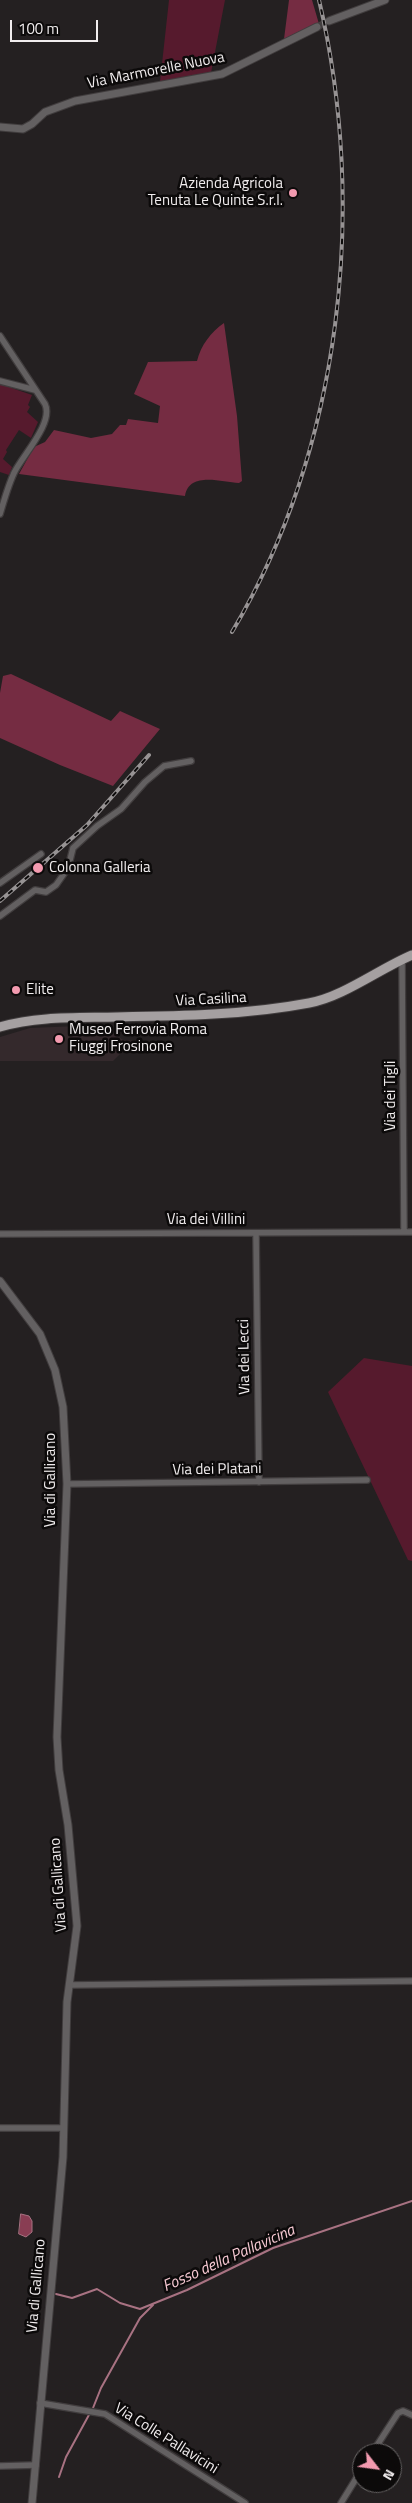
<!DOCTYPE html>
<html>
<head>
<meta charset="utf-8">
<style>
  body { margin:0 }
  #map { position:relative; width:412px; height:2503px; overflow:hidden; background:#242021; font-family:"Titillium Web",sans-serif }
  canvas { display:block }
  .north { position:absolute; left:352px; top:2443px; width:50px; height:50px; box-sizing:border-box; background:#0c0a0a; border:1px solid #686565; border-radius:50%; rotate:120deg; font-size:14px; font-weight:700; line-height:20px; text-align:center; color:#f1edee }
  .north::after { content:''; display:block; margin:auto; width:18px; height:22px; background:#f29aaf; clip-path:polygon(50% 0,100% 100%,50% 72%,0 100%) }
  .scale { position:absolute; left:10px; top:20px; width:88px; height:22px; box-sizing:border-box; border:2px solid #f1edee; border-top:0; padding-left:6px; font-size:15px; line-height:18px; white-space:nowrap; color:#f1edee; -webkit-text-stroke:4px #0c0a0a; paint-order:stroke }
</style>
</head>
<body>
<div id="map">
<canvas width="412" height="2503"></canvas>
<div class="north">N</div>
<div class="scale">100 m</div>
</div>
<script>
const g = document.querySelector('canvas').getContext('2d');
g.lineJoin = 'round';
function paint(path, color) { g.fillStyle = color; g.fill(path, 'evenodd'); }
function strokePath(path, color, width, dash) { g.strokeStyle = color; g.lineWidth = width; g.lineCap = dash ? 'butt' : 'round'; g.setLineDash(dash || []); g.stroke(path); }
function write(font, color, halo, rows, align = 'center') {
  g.font = font + ' "Titillium Web",sans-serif'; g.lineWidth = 5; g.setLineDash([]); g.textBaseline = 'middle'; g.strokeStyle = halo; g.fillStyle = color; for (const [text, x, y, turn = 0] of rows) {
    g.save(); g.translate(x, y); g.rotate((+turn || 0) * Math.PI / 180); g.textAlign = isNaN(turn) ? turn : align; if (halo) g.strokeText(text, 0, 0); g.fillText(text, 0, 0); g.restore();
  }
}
paint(new Path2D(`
  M101,1025L123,1040L159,1042V1047L132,1053L122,1052L113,1061H0V1037L30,1028Z`), '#34292c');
paint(new Path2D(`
  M169,0H225L211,73L160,82Z
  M0,384L32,395L28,405L30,407L27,412L38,422L31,438L19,430L6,450L7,452L3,459L12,467L9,475L0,472Z
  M364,1358L412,1366V1561L408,1560L328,1392Z`), '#561a2d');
paint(new Path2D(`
  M289,0H312L319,24L284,39Z
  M224,323L237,416L242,481L239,483C221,482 189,471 185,496L19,474L34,447L45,442L54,430L91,438L112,434L120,425H126L128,419L158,423L160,406L134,394L148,362L197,361C201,345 211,332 224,323Z
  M11,674L111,721L120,711L160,729L113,786L60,765L0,738V693L3,676Z`), '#752c42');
const water = new Path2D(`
  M21,2214L29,2216L32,2221V2232L26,2237L19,2234Z`);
paint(water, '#893d53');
strokePath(water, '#a87282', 1);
strokePath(new Path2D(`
  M56,2294L72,2298L97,2289L120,2303L140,2309L187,2290L273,2248L412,2201
  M93,2408L101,2388L140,2318L153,2305
  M59,2477L66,2457L90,2413`), '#a87282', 2);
strokePath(new Path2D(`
  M317,27L329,21`), '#433f40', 7, [7, 3.5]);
const minor = new Path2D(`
  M0,336L45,404C54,423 22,456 14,473C8,486 4,500 0,514
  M0,381L35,390
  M0,883L41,854
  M0,916L35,890L46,892L56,885L68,868L73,848L97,826L121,809L145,782L164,766L191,761
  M402,959L404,1232
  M256,1233L259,1482
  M0,1234L412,1232
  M67,1484L367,1480
  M69,1985L412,1981
  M0,2128H64
  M40,2403L105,2414L245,2503
  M372,2453L398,2413L403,2411L412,2415
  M0,2466L36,2465
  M341,2503L362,2469`);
const tertiary = new Path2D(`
  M329,21L385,0
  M0,127L23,129L32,124L45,112L75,101L222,74L317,27
  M0,1281L40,1334L55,1370L63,1407L67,1484L57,1737L59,1770L68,1825L77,1926L67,2002L63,2157L32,2503`);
const primary = new Path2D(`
  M0,1027C37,1016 78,1018 117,1017C181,1016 246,1015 309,1003C343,997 379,969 412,955`);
strokePath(minor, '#413d3e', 8);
strokePath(tertiary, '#413d3e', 9);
strokePath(primary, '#413d3e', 11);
strokePath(minor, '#636061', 5.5);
strokePath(tertiary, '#636061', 7);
strokePath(primary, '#a5a0a1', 9);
const rail = new Path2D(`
  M232,632C342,447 368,207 319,0
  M0,901L87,825L149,755
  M135,1046L145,1044`);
strokePath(rail, '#979394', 4);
strokePath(rail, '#0c0a0a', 2, [5.5]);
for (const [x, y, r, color] of [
  [293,193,5,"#f29aaf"],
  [38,868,6,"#f29aaf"],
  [16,990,5,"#f29aaf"],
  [59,1039,5,"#f29aaf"]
]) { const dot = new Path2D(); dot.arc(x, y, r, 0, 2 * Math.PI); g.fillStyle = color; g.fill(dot); strokePath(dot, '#0c0a0a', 2); }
write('15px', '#f1edee', '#0c0a0a', [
  ["Via Marmorelle Nuova",156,71,-11],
  ["Via Casilina",211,1000,-3],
  ["Via dei Tigli",391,1096,-90],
  ["Via dei Villini",206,1220],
  ["Via dei Lecci",245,1357,-91],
  ["Via dei Platani",217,1470,-1],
  ["Via di Gallicano",51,1480,-90],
  ["Via di Gallicano",59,1885,-94],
  ["Via di Gallicano",37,2286,-85],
  ["Via Colle Pallavicini",166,2439,32]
]);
write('15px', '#f1edee', '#0c0a0a', [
  ["Azienda Agricola",283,184,"right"],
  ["Tenuta Le Quinte S.r.l.",283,201,"right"],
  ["Colonna Galleria",49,868],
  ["Elite",26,990],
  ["Museo Ferrovia Roma",69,1030],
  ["Fiuggi Frosinone",69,1047]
], 'left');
write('italic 16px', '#f7c9d3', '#0c0a0a', [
  ["Fosso della Pallavicina",229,2259,-24]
]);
</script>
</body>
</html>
